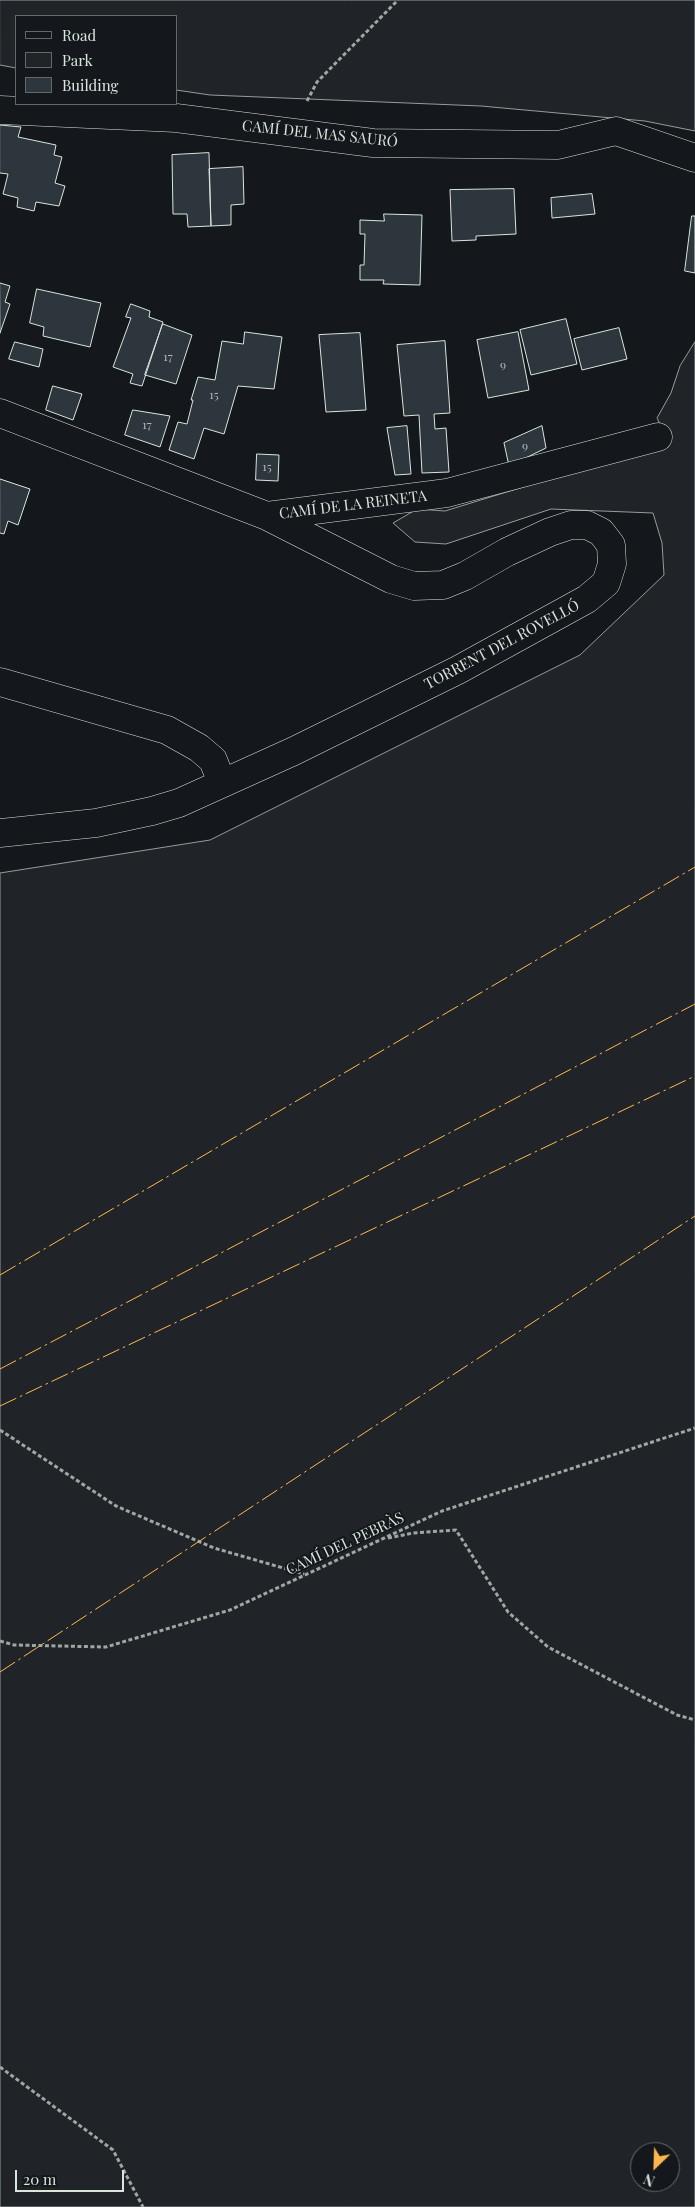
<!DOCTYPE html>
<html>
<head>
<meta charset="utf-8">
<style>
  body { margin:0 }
  #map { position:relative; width:695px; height:2207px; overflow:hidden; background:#14181c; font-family:"Playfair Display",serif }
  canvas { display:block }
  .legend { position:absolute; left:15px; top:15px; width:162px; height:90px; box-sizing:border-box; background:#14181c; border:1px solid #626a69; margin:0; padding:6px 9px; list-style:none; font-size:15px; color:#d8e6dc }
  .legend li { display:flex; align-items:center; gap:10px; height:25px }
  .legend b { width:25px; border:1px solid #626a69 }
  .north { position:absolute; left:630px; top:2142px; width:50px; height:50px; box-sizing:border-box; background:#14181c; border:1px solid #626a69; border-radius:50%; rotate:204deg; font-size:14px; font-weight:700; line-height:20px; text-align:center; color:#d8e6dc }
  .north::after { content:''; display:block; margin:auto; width:18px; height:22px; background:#ffb74d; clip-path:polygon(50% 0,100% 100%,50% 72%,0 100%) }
  .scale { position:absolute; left:15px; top:2170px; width:109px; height:22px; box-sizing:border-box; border:2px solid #d8e6dc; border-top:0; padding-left:6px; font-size:15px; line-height:18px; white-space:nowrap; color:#d8e6dc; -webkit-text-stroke:4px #14181c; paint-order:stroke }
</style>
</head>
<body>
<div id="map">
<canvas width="695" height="2207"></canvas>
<ul class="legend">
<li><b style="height:6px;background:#14181c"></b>Road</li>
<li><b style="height:14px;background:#202428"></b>Park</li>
<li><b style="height:14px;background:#2c363c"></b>Building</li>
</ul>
<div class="north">N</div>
<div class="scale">20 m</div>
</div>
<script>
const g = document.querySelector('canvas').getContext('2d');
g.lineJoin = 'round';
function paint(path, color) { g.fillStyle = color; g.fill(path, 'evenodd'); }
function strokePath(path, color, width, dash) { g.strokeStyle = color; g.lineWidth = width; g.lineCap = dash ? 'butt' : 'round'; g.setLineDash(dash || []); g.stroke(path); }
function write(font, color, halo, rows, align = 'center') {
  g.font = font + ' "Playfair Display",serif'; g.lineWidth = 4; g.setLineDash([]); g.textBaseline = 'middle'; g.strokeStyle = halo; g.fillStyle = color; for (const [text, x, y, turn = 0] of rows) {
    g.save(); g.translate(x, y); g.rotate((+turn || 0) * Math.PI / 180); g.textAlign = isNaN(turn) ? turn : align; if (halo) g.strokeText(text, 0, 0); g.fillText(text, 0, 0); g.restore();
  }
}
const green = new Path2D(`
  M0,0H695V131L645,121L481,106L210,95L176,90V16H16V68L0,65Z
  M695,342V2207H0V873L210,840L580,655L664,575L662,543L653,513L551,509L446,544L415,542L393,523L417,509L445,511L669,442L657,418L671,393L680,366ZM640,2152H670V2182H640Z`);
paint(green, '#202428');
strokePath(green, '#939e99', 1);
const building = new Path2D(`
  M0,125L21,127L18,137L56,145L54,155L62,157L55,183L65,186L59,206L36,202L34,211L17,207L18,198L3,194L8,174L0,173Z
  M209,153L211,226L188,227L187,214H173L172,155Z
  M243,167L244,204L231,205V225L211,226L209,169Z
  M514,189L516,234L476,236V240L452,241L450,190Z
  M592,194L595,214L552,218L551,198Z
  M384,214L422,215L420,285L383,284L384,280H360V265H364L365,234H360V220L384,221Z
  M692,216H695V273L685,271Z
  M0,283L10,286L5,302L10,304L0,333Z
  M37,289L101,303L90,347L43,336L44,327L30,323Z
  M131,304L150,311L149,317L163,322L142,386L130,383L133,374L113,367L131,318L126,317Z
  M566,319L577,364L531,375L520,330Z
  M163,324L192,335L176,384L145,375Z
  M619,328L627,359L582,370L574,339Z
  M245,332L282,337L274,389L238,386L224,434L204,428L194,459L169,450L178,422L187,424L193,400H191L198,377L215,380L222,341L243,344Z
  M518,332L529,390L488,398L477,340Z
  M360,333L366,410L326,412L319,335Z
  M445,341L450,413L434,414L435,429L446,428L449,472L422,473L419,415L404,416L397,345Z
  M15,342L43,349L39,367L9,359Z
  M53,386L82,394L73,420L46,410Z
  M133,410L170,416L160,447L125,435Z
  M407,426L411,474L395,475L387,428Z
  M542,426L546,448L509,466L504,443Z
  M257,454L279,455L278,481L256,480Z
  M0,479L30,489L18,525L8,521L4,534L0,533Z`);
paint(building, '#2c363c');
strokePath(building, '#d8e6dc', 1);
const minor = new Path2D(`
  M0,110L176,118L373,143L558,145L616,131L695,158
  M0,413L267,516L391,579L414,586L443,585L465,576L507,552L550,532L571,525H587L601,532L611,545L612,564L606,583L587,599L458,670L294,751L179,803L152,811L96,823L0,833
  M267,516L447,493L658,437
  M0,682L167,730L199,748L213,760L222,783`);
strokePath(minor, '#d8e6dc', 29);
strokePath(new Path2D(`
  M307,101L317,82L398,0
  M0,1430L116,1506L214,1548L304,1574
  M388,1538L413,1533L456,1530L508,1612L548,1647L677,1715L695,1720
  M0,1641L14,1645L106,1647L230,1610L442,1511L695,1428
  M0,2067L113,2150L143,2207`), '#9da8a2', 3, [4, 2.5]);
strokePath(minor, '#14181c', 28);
strokePath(new Path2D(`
  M0,1275L695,867
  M0,1369L695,1004
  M0,1406L695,1076
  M0,1672L695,1216`), '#ffb74d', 1, [18, 4, 2.5, 4]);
write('12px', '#adbab4', null, [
  ["17",168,357],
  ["9",503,365],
  ["15",214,395],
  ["17",147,425],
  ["9",525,446],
  ["15",267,467]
]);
write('15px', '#d8e6dc', '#14181c', [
  ["CAMÍ DEL MAS SAURÓ",320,134,6],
  ["CAMÍ DE LA REINETA",353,505,-7],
  ["TORRENT DEL ROVELLÓ",502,645,-28],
  ["CAMÍ DEL PEBRÀS",345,1544,-25]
]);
</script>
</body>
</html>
